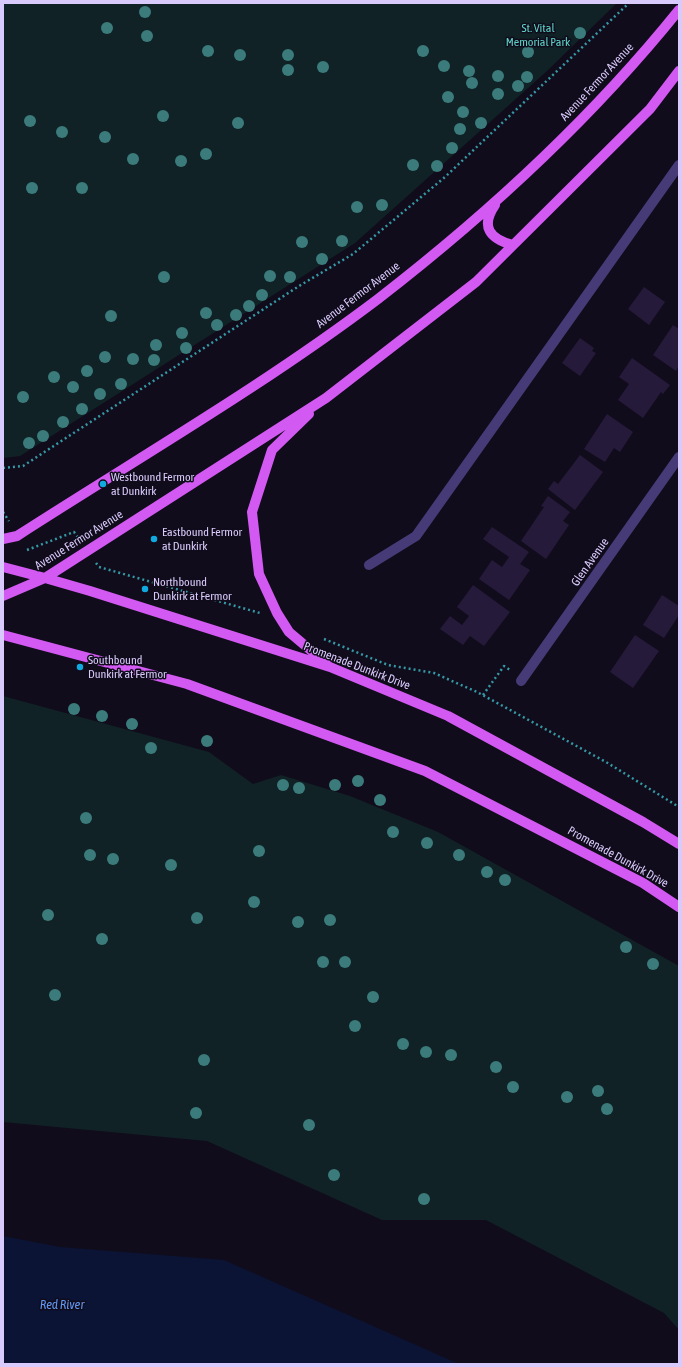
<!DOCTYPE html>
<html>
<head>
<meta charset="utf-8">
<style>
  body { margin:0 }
  #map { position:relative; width:682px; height:1367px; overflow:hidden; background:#110c1b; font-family:"Asap Condensed",sans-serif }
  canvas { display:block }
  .frame { position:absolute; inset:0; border:4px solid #d8cafb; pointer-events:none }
</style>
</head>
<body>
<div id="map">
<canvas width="682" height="1367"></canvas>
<div class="frame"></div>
</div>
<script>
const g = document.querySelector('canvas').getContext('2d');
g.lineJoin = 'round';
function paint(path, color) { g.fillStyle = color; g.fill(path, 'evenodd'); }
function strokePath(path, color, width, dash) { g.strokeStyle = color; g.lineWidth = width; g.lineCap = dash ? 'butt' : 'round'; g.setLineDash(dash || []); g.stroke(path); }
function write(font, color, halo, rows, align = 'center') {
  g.font = font + ' "Asap Condensed",sans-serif'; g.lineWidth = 3; g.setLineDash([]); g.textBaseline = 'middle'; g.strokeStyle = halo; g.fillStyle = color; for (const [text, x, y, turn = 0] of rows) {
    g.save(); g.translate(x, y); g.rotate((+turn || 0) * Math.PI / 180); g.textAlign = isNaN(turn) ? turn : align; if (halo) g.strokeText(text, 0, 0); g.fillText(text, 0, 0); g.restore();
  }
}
paint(new Path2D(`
  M3,3H617L547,71L355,243L20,456L3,458Z
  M3,696L209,752L253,784L281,775L350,796L438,832L679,966V1330L664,1313L486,1220H382L207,1141L3,1122Z`), '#102225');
paint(new Path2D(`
  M3,1236L60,1247L224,1260L459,1364H3Z`), '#0b1435');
paint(new Path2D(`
  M644,287L665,302L649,325L628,309Z
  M673,325L679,329V366L676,371L653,355Z
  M580,338L594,348L592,351L596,353L580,376L562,363Z
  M632,358L670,385L663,394L661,392L643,418L618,400L629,384L619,377Z
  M607,414L633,432L620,452L614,448L605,462L584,449Z
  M580,455L603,472L575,510L548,489L554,481L558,484Z
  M548,496L570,512L563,521L569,525L546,559L521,541L544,507L541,506Z
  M492,527L529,552L520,564L530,570L509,600L479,579L492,560L502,567L509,557L483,539Z
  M473,585L510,612L484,646L470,636L463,645L440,629L450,616L462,625L469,616L457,607Z
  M662,595L679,606V615L664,638L643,625Z
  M635,635L659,651L633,688L610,672Z`), '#261a3b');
strokePath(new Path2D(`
  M3,468L23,466L299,286L353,254L445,177L629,3
  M3,512L9,521
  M27,550L74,532L79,539
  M96,563L99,567L260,613
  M324,639L388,665L434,673L477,692L606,762L679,807
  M483,695L504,666L510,670`), '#3599a5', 2.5, [2, 3]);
strokePath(new Path2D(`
  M369,565L416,536L679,165
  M521,681L679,457`), '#473b77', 10);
strokePath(new Path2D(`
  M495,205C480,227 490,239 513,245
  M309,414L272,450L252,512L259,574L277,613L289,632L327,664
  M3,539L17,536C138,458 263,386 378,299C488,214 592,118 679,10
  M3,567L45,578L90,591L330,667L448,716L643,822L679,844
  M3,596L45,578L326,398L476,282L650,109L679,71
  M3,635L187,684L425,771L643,883L679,907`), '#d359f3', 10);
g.fillStyle = '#3b7b7b';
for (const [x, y] of [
  [145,12],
  [107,28],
  [580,33],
  [147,36],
  [208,51],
  [423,51],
  [528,52],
  [240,55],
  [288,55],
  [444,66],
  [323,67],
  [288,70],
  [469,71],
  [498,76],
  [527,77],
  [472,83],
  [518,86],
  [498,94],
  [448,97],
  [463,112],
  [163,116],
  [30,121],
  [238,123],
  [481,123],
  [460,129],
  [62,132],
  [105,137],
  [452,148],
  [206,154],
  [133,159],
  [181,161],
  [413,165],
  [437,166],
  [32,188],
  [82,188],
  [382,205],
  [357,207],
  [342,241],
  [302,242],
  [322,259],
  [270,276],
  [164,277],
  [290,277],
  [262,295],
  [249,306],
  [206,313],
  [236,315],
  [111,316],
  [217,325],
  [182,333],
  [156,345],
  [186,348],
  [105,357],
  [133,359],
  [154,360],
  [87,371],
  [54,377],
  [121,384],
  [73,387],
  [100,394],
  [23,397],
  [82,409],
  [63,422],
  [43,436],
  [29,443],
  [74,709],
  [102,716],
  [132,724],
  [207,741],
  [151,748],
  [358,781],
  [283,785],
  [335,785],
  [299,788],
  [380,800],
  [86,818],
  [393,832],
  [427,843],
  [259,851],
  [90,855],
  [459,855],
  [113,859],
  [171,865],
  [487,872],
  [505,880],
  [254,902],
  [48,915],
  [197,918],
  [330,920],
  [298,922],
  [102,939],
  [626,947],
  [323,962],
  [345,962],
  [653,964],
  [55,995],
  [373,997],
  [355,1026],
  [403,1044],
  [426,1052],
  [451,1055],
  [204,1060],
  [496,1067],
  [513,1087],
  [598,1091],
  [567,1097],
  [607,1109],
  [196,1113],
  [309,1125],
  [334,1175],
  [424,1199]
]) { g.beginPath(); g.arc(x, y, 6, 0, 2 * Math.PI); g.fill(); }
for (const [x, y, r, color] of [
  [103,484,4,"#10aae1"],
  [154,539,4,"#10aae1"],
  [145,589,4,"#10aae1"],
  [80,667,4,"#10aae1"]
]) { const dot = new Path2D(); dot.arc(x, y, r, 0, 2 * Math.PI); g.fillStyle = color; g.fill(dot); strokePath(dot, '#110c1b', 1.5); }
write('12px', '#5dd5ca', '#110c1b', [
  ["St. Vital",538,28],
  ["Memorial Park",538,42]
]);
write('12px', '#d8cafb', '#110c1b', [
  ["Avenue Fermor Avenue",597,82,-47],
  ["Avenue Fermor Avenue",358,295,-37],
  ["Avenue Fermor Avenue",79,540,-32],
  ["Glen Avenue",590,562,-55],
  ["Promenade Dunkirk Drive",357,666,21],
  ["Promenade Dunkirk Drive",618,857,29]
]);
write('12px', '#d8cafb', '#110c1b', [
  ["Westbound Fermor",111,477],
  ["at Dunkirk",111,491],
  ["Eastbound Fermor",162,532],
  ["at Dunkirk",162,546],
  ["Northbound",153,582],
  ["Dunkirk at Fermor",153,596],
  ["Southbound",88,660],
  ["Dunkirk at Fermor",88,674]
], 'left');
write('italic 13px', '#6097f4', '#110c1b', [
  ["Red River",62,1305]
]);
</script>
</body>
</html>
